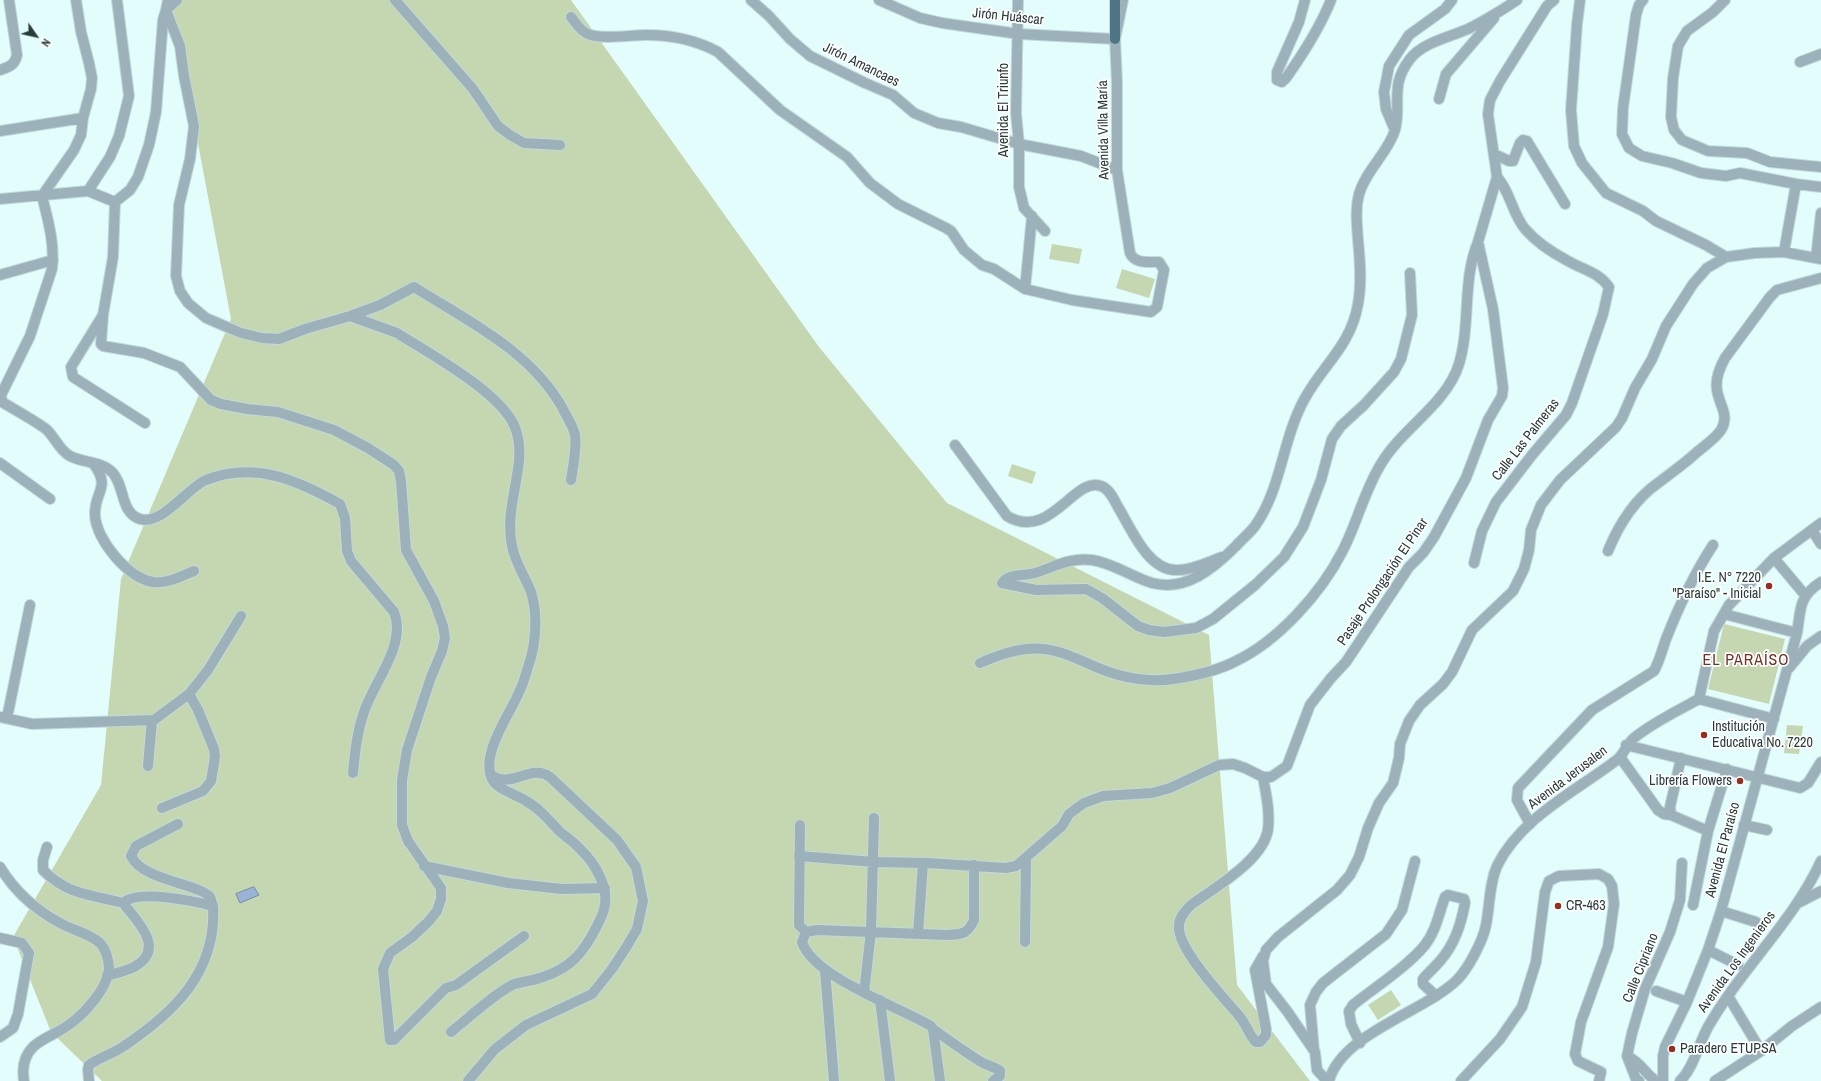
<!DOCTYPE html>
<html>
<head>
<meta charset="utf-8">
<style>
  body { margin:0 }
  #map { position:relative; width:1821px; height:1081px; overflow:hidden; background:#e3fdfc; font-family:"Archivo Narrow",sans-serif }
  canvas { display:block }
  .north { position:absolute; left:16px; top:16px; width:40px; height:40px; -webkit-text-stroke:3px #fff; paint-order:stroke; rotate:124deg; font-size:11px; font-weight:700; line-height:16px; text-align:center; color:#293b3a }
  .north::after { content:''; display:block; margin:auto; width:14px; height:18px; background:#293b3a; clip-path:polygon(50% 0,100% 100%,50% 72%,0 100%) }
</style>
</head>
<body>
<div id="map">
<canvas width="1821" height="1081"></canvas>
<div class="north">N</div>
</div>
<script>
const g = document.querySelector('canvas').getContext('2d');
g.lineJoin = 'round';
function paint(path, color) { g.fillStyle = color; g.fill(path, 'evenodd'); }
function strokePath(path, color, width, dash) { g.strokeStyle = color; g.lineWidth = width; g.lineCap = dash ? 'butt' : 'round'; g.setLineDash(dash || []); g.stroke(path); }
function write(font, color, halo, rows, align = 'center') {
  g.font = font + ' "Archivo Narrow",sans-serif'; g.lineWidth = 3.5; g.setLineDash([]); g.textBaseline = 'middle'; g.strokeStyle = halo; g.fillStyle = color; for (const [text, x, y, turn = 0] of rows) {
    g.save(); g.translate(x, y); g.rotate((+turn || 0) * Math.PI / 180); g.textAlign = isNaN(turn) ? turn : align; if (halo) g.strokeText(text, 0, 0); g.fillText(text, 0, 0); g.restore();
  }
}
paint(new Path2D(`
  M171,0H571L819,347L947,503L1209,635L1237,985L1310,1081H102L51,1032L13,937L101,785L121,579L231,319Z
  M1052,244L1082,249L1079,264L1049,259Z
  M1122,269L1155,279L1149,298L1116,288Z
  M1012,464L1036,472L1032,484L1008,476Z
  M1724,624L1785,639L1769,704L1708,689Z
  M1787,725L1803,726L1799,754L1784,753Z
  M1391,990L1401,1005L1378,1020L1368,1005Z`), '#c5d7b0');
const water = new Path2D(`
  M254,887L259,895L240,903L236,894Z`);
paint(water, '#99b2d6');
strokePath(water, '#778ea7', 1);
const minor = new Path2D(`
  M76,0L81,32L89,63L92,78L91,89L83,118L81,135L74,150L42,196C48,220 55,244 52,269L30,336L1,395L2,402C17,411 32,419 46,429C55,437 59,450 70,456C83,463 101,461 112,472C125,485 120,513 140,519C162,526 187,488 206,480C255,461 297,480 340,504L345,518L347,551L351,561L394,612C407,645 374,681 364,712C357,732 355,752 353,773
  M168,0L166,10L180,46L184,76L194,126L190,159L179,205L176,276L180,291L188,303L206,318L241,333L262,338L279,339L305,329L350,316L397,333C430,354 498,391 514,425C519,436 520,448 519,461C516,490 506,517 512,546C515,562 525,577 531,592C538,614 536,643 529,664C526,673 524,682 520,690C511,713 480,753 492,779C497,790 516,794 526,801C539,808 549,820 559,831C566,837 574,842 580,849C595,863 610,888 604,909C603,915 599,921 597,926C584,952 571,968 543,977C533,981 522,981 512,985C490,997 470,1017 451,1032
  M395,0L473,89L498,126L510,135L524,143L560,145
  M751,0L769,16L790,39L810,56L865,83L893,95L914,113L938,123L961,127L1019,144L1081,156L1117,170
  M879,0L920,18L942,23L1019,34L1115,39
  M1018,0L1016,113L1019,144V187L1024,208L1045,231
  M1305,0L1299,22L1277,72V80L1282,82C1288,77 1289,73 1293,68C1308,46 1321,25 1331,0
  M1580,0L1577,24L1571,110L1574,146L1582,163L1606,193L1643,211L1656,221L1706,245L1726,257
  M1643,0L1639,5L1636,15L1623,108L1622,134L1629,148L1642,156L1672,163L1701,173L1726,176L1740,173L1796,184L1821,187
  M1725,0L1713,12L1687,31L1678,46L1673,78L1671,117L1674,130L1682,140L1708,151L1747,153L1770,162L1821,167
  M571,17C576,23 580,31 588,34C602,40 630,35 646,35C671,35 696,40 718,52L780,110L847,157L870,183L898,204L946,228L951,231L964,250L982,265L994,269L1025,289L1072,300L1151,312L1157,307L1164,270L1159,262C1148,262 1135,264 1130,253L1117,170V83L1115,39L1123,0
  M1800,62L1821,54
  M0,70C9,67 15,65 17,55L9,0
  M1439,99L1446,74L1494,18
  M1394,128L1386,109L1384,92L1389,66L1409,35L1445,9L1452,0
  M0,131L83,118
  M1494,154L1509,161H1513L1520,143L1523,140L1527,141L1565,204
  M88,191L110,157L119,136L129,96L117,0
  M0,199L88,191L115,202
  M115,202L113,257L103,315L101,344L103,346L144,353L180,367L211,400L221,404L247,409L278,412L334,430L368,448L394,465L399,471L401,481L406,550L434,601L443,626L445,638L442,651L431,677L407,750L402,780V825L408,841L441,888V899L437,911L428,922L412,937L390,953L383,969L390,1040H394L446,988L456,985L524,936
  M115,202L130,190L138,177L149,145L156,112L163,20L166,10L177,0
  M1784,252L1796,184
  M1816,258L1821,213
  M1410,273L1412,315L1401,359L1394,372L1364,405L1341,426L1332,439L1321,480L1303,527L1284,557L1255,585L1213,619L1196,628L1164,632L1149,630L1138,626L1102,598L1086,589L1036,590L1002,583C1009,573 1024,576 1035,573C1054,567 1071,557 1092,560C1113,563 1132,577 1152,583C1186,592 1214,568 1236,546C1242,539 1250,533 1255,526C1282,488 1282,439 1305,398C1324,364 1351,345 1358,304C1362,283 1360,260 1358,240C1357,224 1355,209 1359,194C1366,170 1388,153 1395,130C1402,104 1389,86 1410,59C1423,42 1451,37 1470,28C1486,20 1502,10 1517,0
  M0,275L53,260
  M1025,289L1032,216
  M103,315L71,367L73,377L145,423
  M350,316L380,305L414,287C468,321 529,350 562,407C566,416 573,425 575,435C577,449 573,466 571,480
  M955,445L1007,516C1050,542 1074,476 1101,486C1110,489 1114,500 1118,507C1131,528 1148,572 1178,570C1193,570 1208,562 1222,557
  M0,463L50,499
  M93,463C112,488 94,491 95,515C96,540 128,578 153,582C167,584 181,576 194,571
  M1812,530L1821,544
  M1608,551C1619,524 1634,500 1658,483C1671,473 1684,464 1696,453C1704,446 1715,439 1721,430C1730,415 1719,405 1717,390C1715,379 1720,367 1725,358L1770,297L1777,290L1821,278
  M1774,558L1805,595
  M1474,563L1482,531L1496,502L1532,455L1566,415L1572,403L1603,314L1609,287C1598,272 1584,270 1568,261C1553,253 1538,244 1526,230C1512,215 1511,192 1497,177
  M1724,614L1797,633
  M980,663C1003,653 1029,644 1055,651C1075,656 1093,667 1112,673C1130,679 1154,682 1173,679C1194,676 1217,671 1236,661C1278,641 1321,593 1342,552C1357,524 1364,491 1381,464C1402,428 1446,405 1459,364C1471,324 1462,280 1478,242
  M1789,668L1807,646L1821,636
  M1699,699L1774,719
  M0,717L32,724L154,720L189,694L208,670L241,616
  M7,718L30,605
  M1626,745L1800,788L1808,783L1821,762
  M1620,757L1658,810L1664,814L1671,815L1708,831
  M148,766L152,720
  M162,808L203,791L211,781L215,757L214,749L198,710L189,694
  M1671,815L1670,807L1681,758
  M178,824L136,846L131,856C141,876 176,881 196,889C201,891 207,893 210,897C211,899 212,903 213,906
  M1530,824L1517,800L1518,788L1592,710L1654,671C1660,660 1662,650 1666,639C1679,606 1694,574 1713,545
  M800,825L799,925L806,932
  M1744,825L1767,830
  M47,847L43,860V870C67,895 92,895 123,903
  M799,856L874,862L927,863L1006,868L1016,866L1062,826L1069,814L1084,803L1103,796L1152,793L1170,788L1219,765L1233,764L1245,768L1263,777H1271L1287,766L1310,705L1331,678L1346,662L1409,567L1423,553L1434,537L1466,478L1488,420L1502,396L1503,388L1493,309L1478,242L1497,177L1488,114L1490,100L1500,81L1547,6L1554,0
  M974,865V920C967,935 962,934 947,935L817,930L806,932L802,942C813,977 899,1007 931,1026L933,1029C950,1041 966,1053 983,1063C989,1066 995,1067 1000,1071V1076L993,1081
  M424,866L508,883L562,889L605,888
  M0,867C14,890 36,910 60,923C72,930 89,933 100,943C106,949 109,961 109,969C107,990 82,1017 64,1028C55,1034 41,1039 33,1047C24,1056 22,1069 24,1081
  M1798,903L1821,891
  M1693,905L1708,831L1727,769
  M1721,911L1756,922
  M918,934L923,863
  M0,938L22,943L29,953L18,1014L13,1028L0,1037
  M1025,942L1026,858
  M1708,950L1738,965
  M1263,956L1255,970L1266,1029V1035L1260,1042H1256C1250,1037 1246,1024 1240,1017C1224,998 1181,953 1179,929C1178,919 1184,912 1191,905C1214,888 1264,860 1268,829C1270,811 1266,794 1263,777
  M825,970L834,1081
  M1656,991L1687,1002
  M864,993L871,931L874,818
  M1728,996L1761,1051
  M880,1000L890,1081
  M933,1029L940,1081
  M1360,1043L1351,1024L1349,1011L1353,1005C1374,988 1408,966 1425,945C1436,931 1439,913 1445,897L1448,895L1464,899L1465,903C1461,924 1455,944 1440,961C1435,967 1428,973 1423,979V984L1436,996
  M1314,1050L1310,1005L1316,992L1323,983L1386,934L1402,910L1415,861
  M1627,1056C1641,1062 1645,1074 1656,1081
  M89,1081L88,1070L89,1065C100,1057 113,1054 124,1046C175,1012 217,971 213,906C194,901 137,889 123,903C137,921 167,949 134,967C126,971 116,973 107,976
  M468,1081L495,1049L526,1025L592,994L612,969L627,946L637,929L643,901L636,867L617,840L550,777C533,765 518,783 500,779C497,779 494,776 491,775
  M1327,1081L1317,1070L1315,1052L1287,1011L1266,984L1263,961L1266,950L1278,937L1337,890L1350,875L1359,857L1368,828L1379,803L1393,783L1399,758L1400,744L1409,721L1420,705L1443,684L1452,672L1472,630L1513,591L1524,569L1529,550L1531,530L1541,505L1560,480L1616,427L1622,418L1635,388L1652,359L1666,326L1693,284L1707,268L1726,257L1755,253L1784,252L1821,259
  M1329,1081C1341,1034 1424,1012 1457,980C1468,969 1483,941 1486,925C1490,905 1489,884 1497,866C1521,817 1578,790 1618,759C1624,754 1627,744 1634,738C1652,723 1679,710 1699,699L1714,631L1729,605L1774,558L1821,523
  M1461,1081L1500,1039L1522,1007L1536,962L1545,892L1549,881L1559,876L1599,874L1608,879L1612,886L1614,904L1608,947L1581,1022L1575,1054L1578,1061L1601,1072L1599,1081
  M1639,1081L1636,1079L1627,1056L1632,1033L1645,989L1670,932L1680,900L1682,863
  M1663,1081V1056L1665,1047L1687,1002L1708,950L1721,911L1797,633C1801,609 1798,597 1821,582
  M1680,1081C1693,1069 1699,1043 1708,1027C1741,969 1793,922 1821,861
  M1715,1081L1761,1051L1792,1026L1821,1007`);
const major = new Path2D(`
  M1115,39V0`);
strokePath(minor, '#c2dad9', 12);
strokePath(major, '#c2dad9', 12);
strokePath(minor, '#9cb1ba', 10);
strokePath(major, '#4f7686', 10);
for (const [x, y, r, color] of [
  [1769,586,4,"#972d1d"],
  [1704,735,4,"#972d1d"],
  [1740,781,4,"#972d1d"],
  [1558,906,4,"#972d1d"],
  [1672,1049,4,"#972d1d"]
]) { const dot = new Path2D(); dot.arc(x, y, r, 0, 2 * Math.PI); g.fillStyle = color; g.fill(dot); strokePath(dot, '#fff', 1.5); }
write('14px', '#293b3a', '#fff', [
  ["Jirón Huáscar",1008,17,6],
  ["Jirón Amancaes",861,65,26],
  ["Avenida El Triunfo",1004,110,-90],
  ["Avenida Villa María",1104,130,-91],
  ["Calle Las Palmeras",1526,440,-52],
  ["Pasaje Prolongación El Pinar",1383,582,-56],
  ["Avenida Jerusalen",1568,778,-37],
  ["Avenida El Paraíso",1723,850,-75],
  ["Avenida Los Ingenieros",1737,962,-54],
  ["Calle Cipriano",1641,968,-68]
]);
write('14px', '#293b3a', '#fff', [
  ["I.E. N° 7220",1761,578,"right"],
  ["\"Paraíso\" - Inicial",1761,594,"right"],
  ["Institución",1712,727],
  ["Educativa No. 7220",1712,743],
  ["Librería Flowers",1732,781,"right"],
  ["CR-463",1566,906],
  ["Paradero ETUPSA",1680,1049]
], 'left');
g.letterSpacing = '1px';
write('16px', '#742f23', '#fff', [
  ["EL PARAÍSO",1746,661]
]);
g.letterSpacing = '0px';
</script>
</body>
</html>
